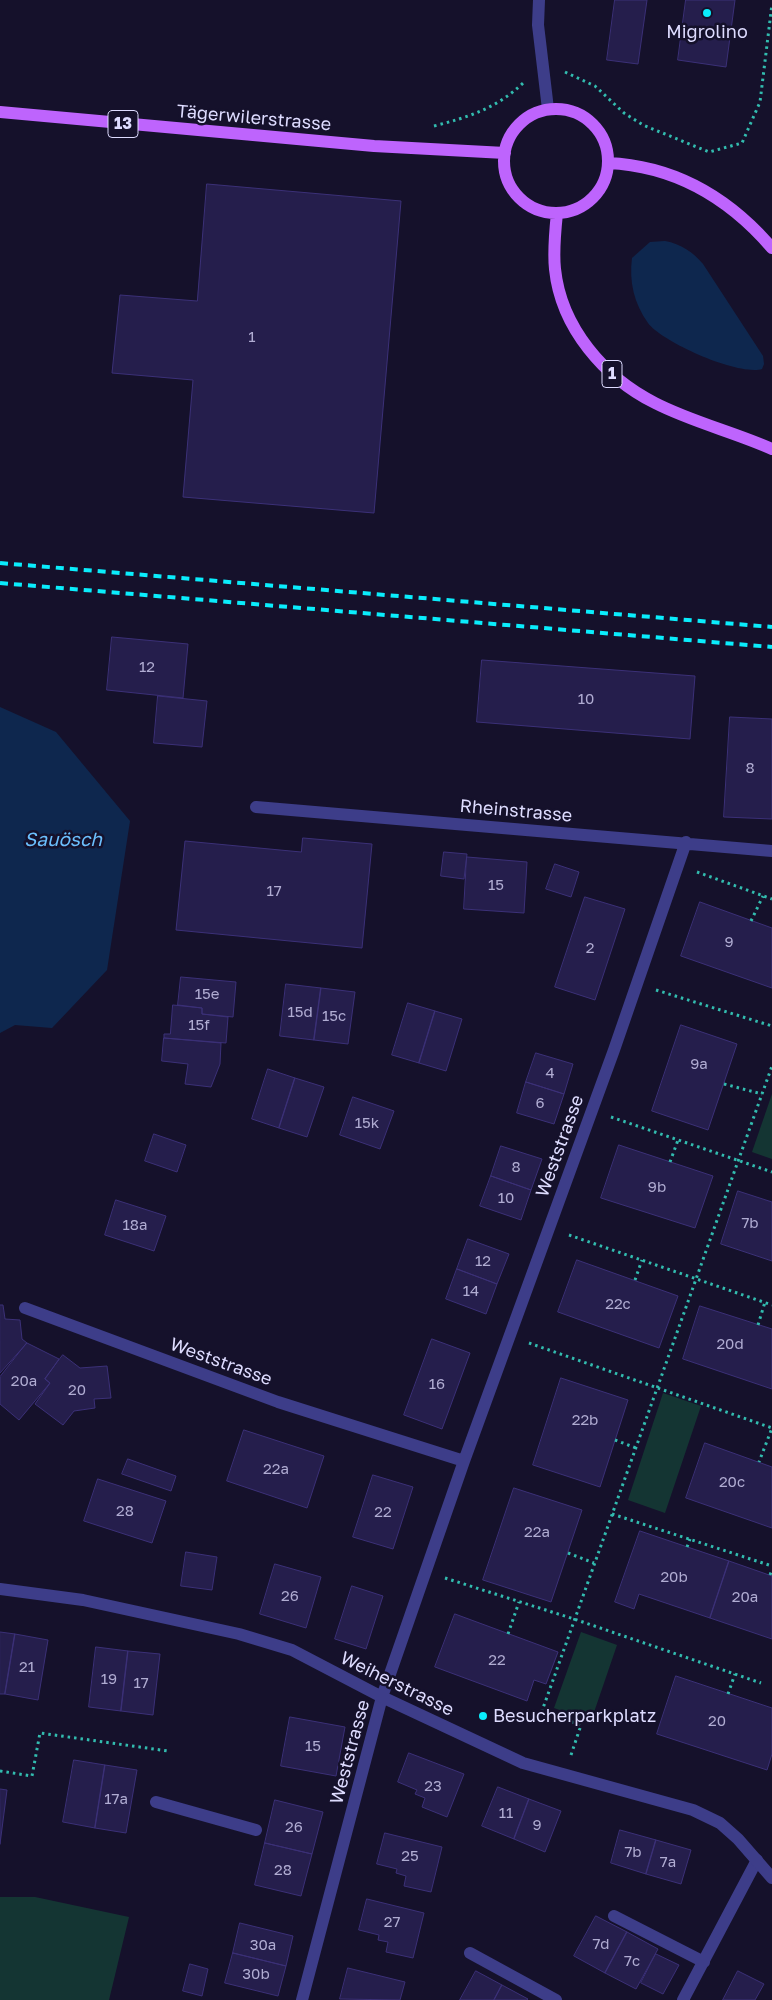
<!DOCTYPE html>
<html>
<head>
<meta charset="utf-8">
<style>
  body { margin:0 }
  canvas { display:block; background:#15112b }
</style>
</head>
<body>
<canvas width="772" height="2000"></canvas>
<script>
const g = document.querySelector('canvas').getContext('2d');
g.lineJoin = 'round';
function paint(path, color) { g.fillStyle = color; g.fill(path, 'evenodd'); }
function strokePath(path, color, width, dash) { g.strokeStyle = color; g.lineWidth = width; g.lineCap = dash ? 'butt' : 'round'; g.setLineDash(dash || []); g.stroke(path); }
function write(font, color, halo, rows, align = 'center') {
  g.font = font + ' "Golos Text",sans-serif'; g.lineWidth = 5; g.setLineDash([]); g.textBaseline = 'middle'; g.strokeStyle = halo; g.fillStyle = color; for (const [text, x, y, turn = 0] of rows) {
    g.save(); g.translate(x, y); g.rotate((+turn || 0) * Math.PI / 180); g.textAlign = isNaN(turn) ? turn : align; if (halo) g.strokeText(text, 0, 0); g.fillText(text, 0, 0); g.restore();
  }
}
paint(new Path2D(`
  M772,1094V1159L752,1152Z
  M663,1393L701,1406L665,1513L628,1500Z
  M581,1632L617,1645L591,1721L554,1708Z
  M0,1897H35L129,1917L109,2000H0Z`), '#143533');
paint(new Path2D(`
  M665,241C681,244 693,252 703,264L763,356L764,364L762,369C738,376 662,342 648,323C634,303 629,282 632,258L650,242Z
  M0,707L56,732L130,821L107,970L52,1028L15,1025L0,1033Z`), '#0e274e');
const building = new Path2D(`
  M615,0H647L638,64L607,60Z
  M686,0H735L726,67L678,60Z
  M207,184L401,201L374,513L183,497L193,380L112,373L120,295L197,301Z
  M112,637L188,644L183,698L107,690Z
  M482,660L695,676L690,739L477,722Z
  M158,696L207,701L202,747L154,743Z
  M730,717L772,719V819L724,817Z
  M303,838L372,844L362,948L176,930L185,841L301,852Z
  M444,852L467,854L464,879L441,876Z
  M467,857L527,862L524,913L464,909Z
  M555,864L579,872L571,897L546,889Z
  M585,897L625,909L595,1000L555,987Z
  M700,902L772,928V988L681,956Z
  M181,977L236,982L233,1017L202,1014V1008L178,1005Z
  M286,984L321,988L314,1040L280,1036Z
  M321,988L355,992L348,1044L314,1040Z
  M408,1003L435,1011L419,1063L392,1055Z
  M173,1005L202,1008V1014L228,1017L226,1043L164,1038V1034H170Z
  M435,1011L462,1019L446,1071L419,1063Z
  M681,1025L737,1044L708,1130L652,1111Z
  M164,1038L221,1043L220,1064L211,1087L185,1084L188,1064L162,1061Z
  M536,1053L573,1064L564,1094L526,1082Z
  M268,1069L295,1078L279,1128L252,1119Z
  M295,1078L324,1087L307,1137L279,1128Z
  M526,1082L564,1094L554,1124L517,1113Z
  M353,1097L394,1111L380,1149L340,1135Z
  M154,1134L186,1145L177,1172L145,1161Z
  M619,1145L713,1176L695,1228L601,1198Z
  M501,1146L542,1159L531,1190L491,1176Z
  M491,1176L531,1190L521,1220L480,1206Z
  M738,1191L772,1202V1261L721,1244Z
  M116,1200L166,1216L154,1251L105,1235Z
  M468,1239L509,1254L497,1284L457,1269Z
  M577,1260L678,1296L659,1348L558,1312Z
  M457,1269L497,1284L486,1314L446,1299Z
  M0,1305H3L5,1319L20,1320L22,1339L27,1343L0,1373Z
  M700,1306L772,1329V1389L683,1359Z
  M432,1339L470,1353L442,1429L404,1415Z
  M27,1343L59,1359L45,1379L50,1383L19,1420L0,1404V1377Z
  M63,1355L80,1368L107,1366L111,1398L94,1399L95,1408L74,1411L63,1425L35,1404L50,1383L45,1379Z
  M561,1378L628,1400L600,1487L533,1465Z
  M244,1430L324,1456L307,1508L227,1481Z
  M705,1443L772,1467V1528L686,1498Z
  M128,1459L176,1476L171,1491L122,1474Z
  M373,1475L413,1487L393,1549L353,1537Z
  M98,1479L166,1501L152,1543L84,1521Z
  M514,1488L582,1510L551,1602L483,1580Z
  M640,1531L729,1561L710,1618L639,1594L634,1609L615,1602Z
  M186,1552L217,1557L212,1590L181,1586Z
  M729,1561L772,1576V1639L710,1618Z
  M275,1564L321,1577L306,1628L260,1614Z
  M352,1586L383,1596L366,1649L335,1639Z
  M455,1614L558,1652L546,1684L534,1680L527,1701L435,1667Z
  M0,1632L15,1634L5,1694H0Z
  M15,1634L48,1640L38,1700L5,1694Z
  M96,1647L128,1651L121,1711L89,1707Z
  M128,1651L160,1654L153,1715L121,1711Z
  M676,1676L772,1708V1754L767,1770L657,1734Z
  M290,1717L345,1727L336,1776L281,1766Z
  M409,1753L464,1774L447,1817L422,1807L425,1798L415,1794L417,1790L398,1782Z
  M74,1760L105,1765L95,1828L63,1822Z
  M105,1765L137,1770L126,1833L95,1828Z
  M498,1787L529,1799L514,1839L482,1826Z
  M0,1789L7,1790L0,1844Z
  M529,1799L561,1811L545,1852L514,1839Z
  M275,1800L323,1812L312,1854L265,1843Z
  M620,1830L656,1840L646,1874L611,1863Z
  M385,1833L442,1847L431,1892L404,1886L406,1876L396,1873L397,1869L377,1864Z
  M656,1840L691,1850L681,1884L646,1874Z
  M265,1843L312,1854L301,1896L255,1885Z
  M367,1899L424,1913L413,1958L386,1952L388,1942L378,1940L379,1935L359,1930Z
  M596,1916L627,1932L605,1973L574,1956Z
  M240,1923L293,1936L286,1966L233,1953Z
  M627,1932L658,1949L636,1989L605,1973Z
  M233,1953L286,1966L278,1996L225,1983Z
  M656,1954L679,1965L663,1994L641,1983Z
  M190,1964L208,1969L202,1996L183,1991Z
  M348,1968L405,1982L400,2000L340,1999Z
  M476,1971L502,1985L494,2000H460Z
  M738,1971L764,1984L755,2000H723Z
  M502,1985L528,1999L527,2000H494Z`);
paint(building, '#251e4c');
strokePath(building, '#3b3077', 1);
strokePath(new Path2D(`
  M565,72L595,86L624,113L643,125L709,152L742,143L760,102L772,4
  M434,126C469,117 497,108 523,83
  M697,872L772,899
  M751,921L763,896
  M656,990L772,1026
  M724,1084L762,1094
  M611,1117L772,1172
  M670,1162L678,1140
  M569,1235L772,1305
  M635,1280L642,1260
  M758,1325L765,1302
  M529,1343L772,1428L759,1462
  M615,1440L636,1448
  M612,1514L772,1566
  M687,1547L690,1539
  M568,1553L594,1563
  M770,1575L772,1570
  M445,1578L574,1619L761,1683
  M508,1634L519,1602
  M728,1694L735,1674
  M571,1755L581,1725L542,1711L772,1066
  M0,1771L32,1776L40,1733L168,1751`), '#32bcaf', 3, [2.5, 4]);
strokePath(new Path2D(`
  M539,0L538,25L548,109
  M156,1802L256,1830
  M614,1916L704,1962
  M470,1953L556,2000
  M302,2000L382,1697
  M683,2000L757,1860`), '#3d3d89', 12);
strokePath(new Path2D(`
  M256,807L772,851
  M25,1308L278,1402L464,1461
  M0,1589L83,1600L239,1634L292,1650L382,1697L523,1763L693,1810L720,1823L738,1839L772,1878
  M382,1697L464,1461L614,1050L686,842`), '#3d3d89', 12);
strokePath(new Path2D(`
  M504 161a52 52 0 1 1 104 0a52 52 0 1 1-104 0Z
  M0,112L374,146L505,153
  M608,163C674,166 729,198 772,248
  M557,213C555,232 553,251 555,269C561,328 605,378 655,403C692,422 734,432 772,449`), '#be64fd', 12);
strokePath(new Path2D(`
  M0,563L772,627
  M0,583L772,647`), '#0aedfc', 4, [8, 6]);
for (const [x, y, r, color] of [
  [707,13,5,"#0aedfc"],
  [483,1716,5,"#0aedfc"]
]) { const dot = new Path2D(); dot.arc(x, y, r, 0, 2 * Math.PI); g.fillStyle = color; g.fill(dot); strokePath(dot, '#15112b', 2); }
write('15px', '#b0acd2', null, [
  ["1",252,337],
  ["12",147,667],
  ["10",586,699],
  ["8",750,768],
  ["15",496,885],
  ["17",274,891],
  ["9",729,942],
  ["2",590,948],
  ["15e",207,994],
  ["15d",300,1012],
  ["15c",334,1016],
  ["15f",199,1025],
  ["9a",699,1064],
  ["4",550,1073],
  ["6",540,1103],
  ["15k",367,1123],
  ["8",516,1167],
  ["9b",657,1187],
  ["10",506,1198],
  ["7b",750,1223],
  ["18a",135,1225],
  ["12",483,1261],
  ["14",471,1291],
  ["22c",618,1304],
  ["20d",730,1344],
  ["20a",24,1381],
  ["16",437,1384],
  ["20",77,1390],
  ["22b",585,1420],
  ["22a",276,1469],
  ["20c",732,1482],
  ["28",125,1511],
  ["22",383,1512],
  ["22a",537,1532],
  ["20b",674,1577],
  ["26",290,1596],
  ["20a",745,1597],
  ["22",497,1660],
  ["21",27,1667],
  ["19",109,1679],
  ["17",141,1683],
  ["20",717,1721],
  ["15",313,1746],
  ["23",433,1786],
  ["17a",116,1799],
  ["11",506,1813],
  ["9",537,1825],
  ["26",294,1827],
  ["7b",633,1852],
  ["25",410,1856],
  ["7a",668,1862],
  ["28",283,1870],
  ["27",392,1922],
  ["7d",601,1944],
  ["30a",263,1945],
  ["7c",632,1961],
  ["30b",256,1974]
]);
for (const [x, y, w] of [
  [123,124,30],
  [612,374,20]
]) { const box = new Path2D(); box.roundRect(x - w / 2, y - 13.5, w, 27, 4); g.fillStyle = '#15112b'; g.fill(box); strokePath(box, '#dedcff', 1); }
write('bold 16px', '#dedcff', null, [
  ["13",123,124],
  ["1",612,374]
]);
write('18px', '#dedcff', '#15112b', [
  ["Migrolino",707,32],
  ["Besucherparkplatz",493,1716,"left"]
]);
write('18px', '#dedcff', '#15112b', [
  ["Tägerwilerstrasse",254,118,5],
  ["Rheinstrasse",516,811,5],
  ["Weststrasse",560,1146,-70],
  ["Weststrasse",221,1362,20],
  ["Weiherstrasse",397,1684,26],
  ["Weststrasse",350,1752,-75]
]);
write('italic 19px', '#6bbffd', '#15112b', [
  ["Sauösch",63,840]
]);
</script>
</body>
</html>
